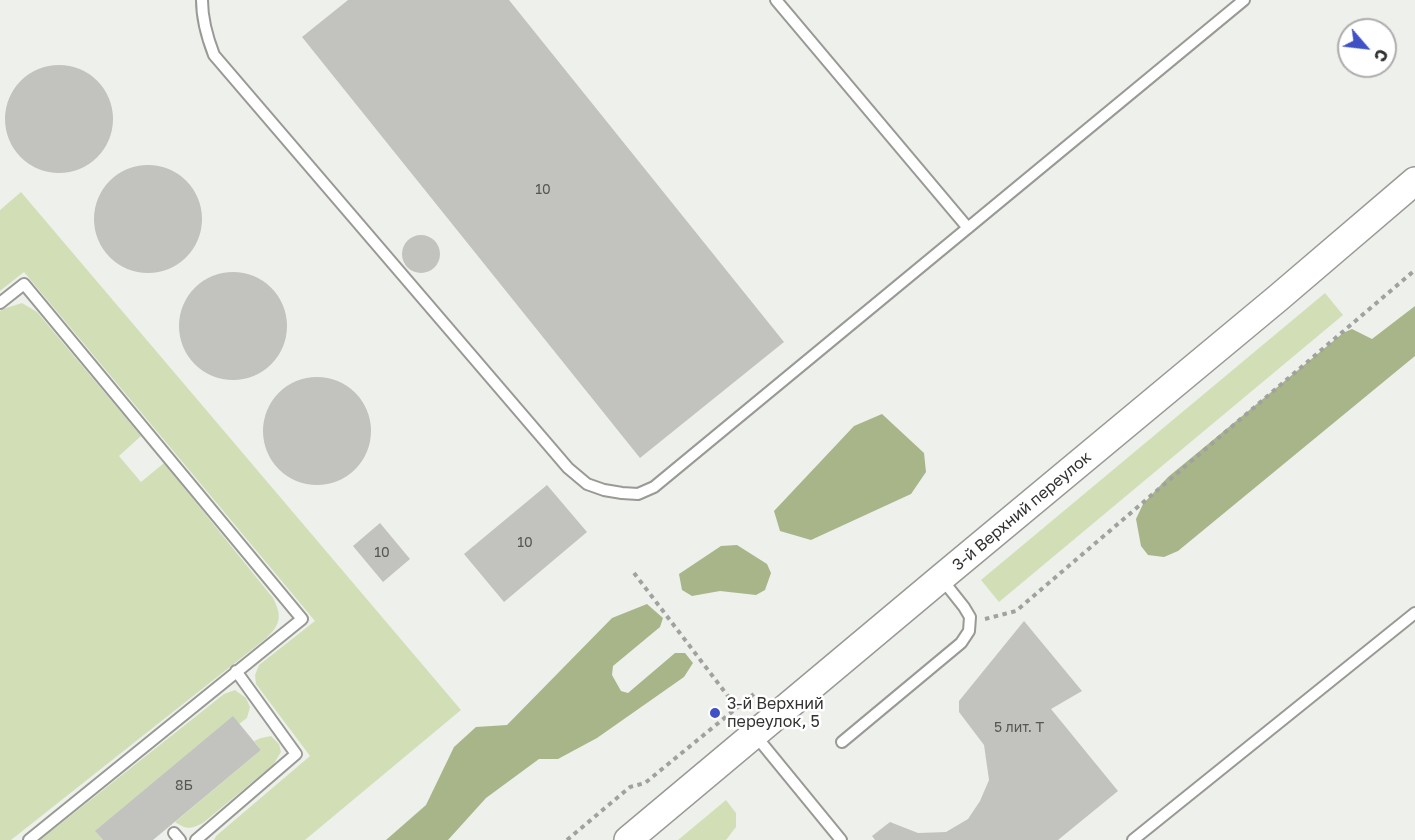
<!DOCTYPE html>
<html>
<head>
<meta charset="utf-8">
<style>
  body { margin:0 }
  #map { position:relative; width:1415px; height:840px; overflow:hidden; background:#eef0eb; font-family:"Golos Text",sans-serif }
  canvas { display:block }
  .north { position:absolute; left:1337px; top:18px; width:60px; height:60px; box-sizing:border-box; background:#fff; border:2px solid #adadad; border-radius:50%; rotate:118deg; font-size:16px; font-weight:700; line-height:24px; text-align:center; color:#323331 }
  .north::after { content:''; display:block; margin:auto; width:21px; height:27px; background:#4051c5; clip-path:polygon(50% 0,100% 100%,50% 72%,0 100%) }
</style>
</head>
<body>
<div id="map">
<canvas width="1415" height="840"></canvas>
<div class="north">С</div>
</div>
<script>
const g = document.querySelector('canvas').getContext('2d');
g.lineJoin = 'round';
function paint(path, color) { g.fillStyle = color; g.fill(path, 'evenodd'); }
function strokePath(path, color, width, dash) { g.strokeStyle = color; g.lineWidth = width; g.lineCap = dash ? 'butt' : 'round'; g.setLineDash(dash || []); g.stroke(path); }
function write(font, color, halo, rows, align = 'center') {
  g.font = font + ' "Golos Text",sans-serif'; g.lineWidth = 5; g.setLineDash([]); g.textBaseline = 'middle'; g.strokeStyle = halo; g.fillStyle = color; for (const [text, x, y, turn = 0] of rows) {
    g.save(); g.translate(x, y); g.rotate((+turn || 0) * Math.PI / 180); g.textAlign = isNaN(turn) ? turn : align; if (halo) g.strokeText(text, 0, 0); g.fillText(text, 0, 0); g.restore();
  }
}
paint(new Path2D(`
  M21,192L461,710L305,840H214L216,836L310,756L256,684L255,675L259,665L315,621L24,272L0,291V210Z
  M1325,293L1343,315L999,602L981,580Z
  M22,303L37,312L141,436L119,456L141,482L164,463L273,598C283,617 280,626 264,640L11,840H0V311L3,309Z
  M235,690L246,698L250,707L247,718L96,832L103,840H40L224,694Z
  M271,736L279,744L281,752L273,765L203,823C191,829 187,830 175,822L261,750L254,741L261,738Z
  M726,800L736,813V827L726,840H678Z`), '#d2dfb6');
paint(new Path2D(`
  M1415,306V356L1178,551L1164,557L1148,555L1141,546L1136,519L1143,504L1168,477L1343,333L1352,329L1372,339Z
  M882,414L924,453L926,472L911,494L811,540L780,531L774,511L854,426Z
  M737,545L767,564L771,573L765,590L756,595L720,591L692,596L682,590L679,574L721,546Z
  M647,604L663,618L660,627L613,666L612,675L621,691L628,693L675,653H685L693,663L684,677L597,738L558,759H539L486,798L448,840H386L426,805L454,747L476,727L507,725L612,618Z`), '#a8b589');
paint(new Path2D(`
  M348,0H509L784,342L640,458L302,37Z
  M5 119a54 54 0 1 1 108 0a54 54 0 1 1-108 0Z
  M94 219a54 54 0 1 1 108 0a54 54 0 1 1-108 0Z
  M402 254a19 19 0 1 1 38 0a19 19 0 1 1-38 0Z
  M179 326a54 54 0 1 1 108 0a54 54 0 1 1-108 0Z
  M263 431a54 54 0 1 1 108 0a54 54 0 1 1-108 0Z
  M547,485L587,532L504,602L464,554Z
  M380,523L410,559L383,582L353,546Z
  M1024,621L1082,691L1051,709L1118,791L1058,840H875L872,836L890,822L918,833L946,832L968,819L980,801L989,780L984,745L959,712V701Z
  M233,716L261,750L153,840H103L95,831Z`), '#c2c3bf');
const service = new Path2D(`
  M202,0C202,19 207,37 214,55L568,468L587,484L604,490L622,493L638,494L654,487L1244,0
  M776,0L968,228
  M0,303L24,284L302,619L29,840
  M755,735L841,840
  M842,742L961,643L969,631L970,617L964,607L941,578
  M174,833L180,840
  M196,840L296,754L236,671
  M1133,840L1415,613`);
const tertiary = new Path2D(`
  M628,840L941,578L1278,298L1415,181`);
strokePath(service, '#999a96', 14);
strokePath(tertiary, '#999a96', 30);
strokePath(new Path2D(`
  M634,573L737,708
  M985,619L1016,611L1415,270
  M567,840L630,787L645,783L755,693`), '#a1a29e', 4, [4.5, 4.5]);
strokePath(service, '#fff', 10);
strokePath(tertiary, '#fff', 27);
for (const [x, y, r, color] of [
  [715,713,6,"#4051c5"]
]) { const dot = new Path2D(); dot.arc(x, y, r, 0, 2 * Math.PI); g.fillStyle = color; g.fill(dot); strokePath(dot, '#fff', 2); }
write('14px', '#565754', null, [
  ["10",543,190],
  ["10",525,543],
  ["10",382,553],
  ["5 лит. Т",1019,728],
  ["8Б",184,786]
]);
write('16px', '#323331', '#fff', [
  ["3-й Верхний переулок",1022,511,-40]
]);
write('16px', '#323331', '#fff', [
  ["3-й Верхний",727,704],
  ["переулок, 5",727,722]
], 'left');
</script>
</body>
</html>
